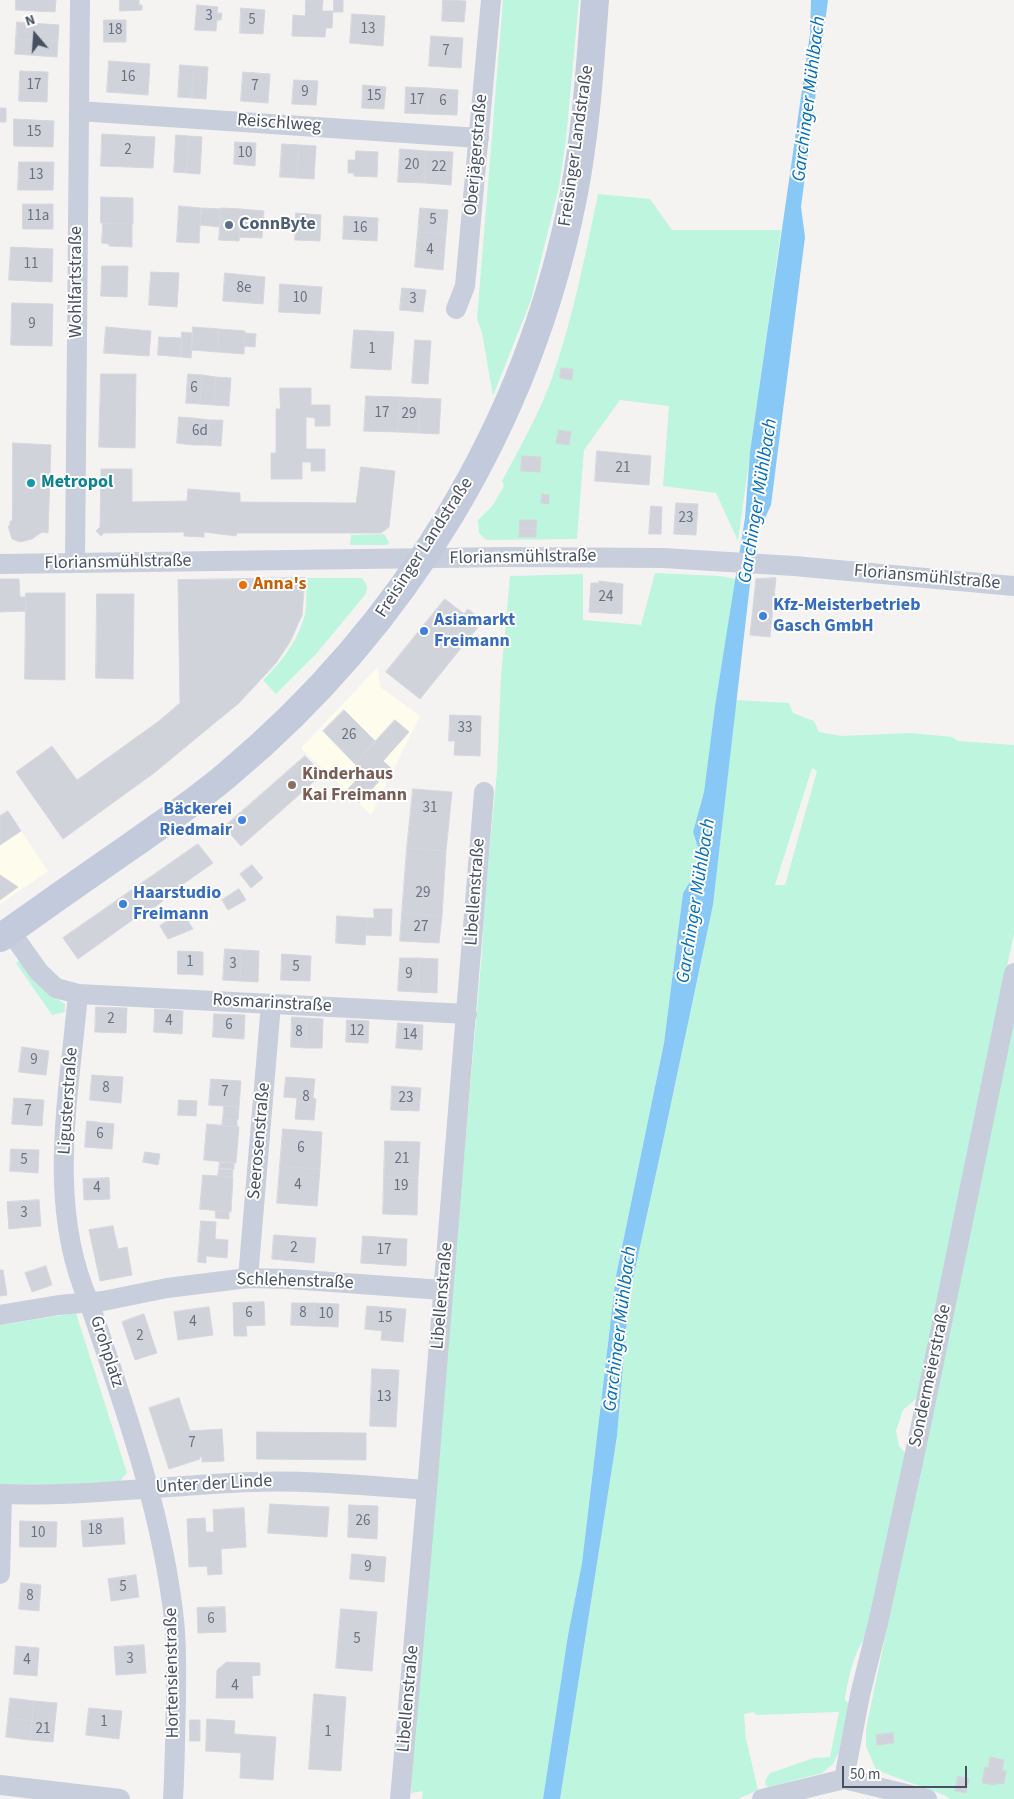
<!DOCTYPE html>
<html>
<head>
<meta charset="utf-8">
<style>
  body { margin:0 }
  #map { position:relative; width:1014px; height:1799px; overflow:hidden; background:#f5f3f2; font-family:"Source Sans 3",sans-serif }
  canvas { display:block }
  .north { position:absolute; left:10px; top:10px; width:50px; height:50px; -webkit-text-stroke:4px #fff; paint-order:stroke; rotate:342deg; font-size:14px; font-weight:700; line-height:20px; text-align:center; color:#485062 }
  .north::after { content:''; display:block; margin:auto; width:18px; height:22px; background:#485062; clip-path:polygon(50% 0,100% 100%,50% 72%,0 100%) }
  .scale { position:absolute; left:842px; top:1766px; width:125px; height:22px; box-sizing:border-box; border:2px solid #485062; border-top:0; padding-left:6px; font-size:15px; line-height:18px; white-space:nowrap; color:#485062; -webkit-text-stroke:4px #fff; paint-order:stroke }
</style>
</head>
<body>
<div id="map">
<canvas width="1014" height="1799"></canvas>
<div class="north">N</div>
<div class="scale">50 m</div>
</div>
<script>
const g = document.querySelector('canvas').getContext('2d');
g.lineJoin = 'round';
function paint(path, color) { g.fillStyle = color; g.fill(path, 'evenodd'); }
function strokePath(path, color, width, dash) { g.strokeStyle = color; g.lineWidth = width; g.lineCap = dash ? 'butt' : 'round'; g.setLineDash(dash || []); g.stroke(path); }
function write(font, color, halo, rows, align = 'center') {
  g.font = font + ' "Source Sans 3",sans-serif'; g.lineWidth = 4; g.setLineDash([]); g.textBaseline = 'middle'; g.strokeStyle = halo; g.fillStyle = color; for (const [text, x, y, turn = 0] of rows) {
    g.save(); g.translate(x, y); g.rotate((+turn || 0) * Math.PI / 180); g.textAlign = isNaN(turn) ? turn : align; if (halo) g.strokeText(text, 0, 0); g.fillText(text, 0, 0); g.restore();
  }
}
paint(new Path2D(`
  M378,667L380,687L420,716L371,815L301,748Z
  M21,831L48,871L0,904V845Z`), '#fefded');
paint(new Path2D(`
  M503,0H579L566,140L559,187L531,300L493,396L482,333L477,319Z
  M598,194L650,199L672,230H781L738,541L716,493L663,486L669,406L620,400L584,450L577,539L486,540L479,533L478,520L493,505L504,486L502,481C519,449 540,412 552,378C573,318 585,256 598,194Z
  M384,534L389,542L387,545H350L351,535Z
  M655,573L720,576L736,579L715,706L704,792L693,832L698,848L696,872L683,893L664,1043L616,1276L582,1563L568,1635L543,1799H422L423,1791L411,1793L414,1730L482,952L484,906L497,772L501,676L510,576L583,574V620L641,625Z
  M307,578H362C367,584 369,588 365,595L317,653L276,694L263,680C281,663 299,639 305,614C307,603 306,590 307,578Z
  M736,700L789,703L793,713L814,721L819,732L841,736L911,733L952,737L958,741L1014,745V933L917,1398L903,1410L896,1431L899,1446L907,1455L866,1637C854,1650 847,1683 845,1700L849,1704L839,1752L833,1764L822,1773L769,1787L765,1785L766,1779L770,1773L814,1758L830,1757L839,1712L757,1715L753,1712L744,1714L746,1739L758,1790L738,1799H560L617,1436L629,1297L662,1146L713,905ZM812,768L817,771L785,885H775Z
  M20,960L54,997L65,1004V1012L52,1015L16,963Z
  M1014,1016V1799H950L944,1795L876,1770L866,1746V1729Z
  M76,1313L127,1473L120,1481L50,1485L0,1484V1325Z`), '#bef5de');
paint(new Path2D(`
  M811,0H828L801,207L805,237L771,505L760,529L750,584L713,905L662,1146L629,1297L617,1436L560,1799H543L568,1635L582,1563L616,1276L664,1043L683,893L696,872L698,848L693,832L704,792L715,706L745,518L750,452L810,34Z`), '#87c8f6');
const building = new Path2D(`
  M16,0H56L55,12L16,10Z
  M120,0H139V5H142V10L120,11Z
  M306,0H323L322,11H333L332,28H326L325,37L292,36L293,15L305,16Z
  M334,0H343V12H334Z
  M443,0L466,1L464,22L442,21Z
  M197,5L218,7L217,13H222L221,20H217L216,31L195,30Z
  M241,8L265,10L263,34L240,33Z
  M352,14L385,16L383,46L350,43Z
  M104,20H126V42H104Z
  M17,22L59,25L58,41L16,39Z
  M431,36L463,38L461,68L429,66Z
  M16,39L58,41L57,57L15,54Z
  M109,61L150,64L148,95L107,92Z
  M180,65L194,66L192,98L178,97Z
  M194,66L208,67L206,99L192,98Z
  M20,71L48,72L47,102L19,101Z
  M243,72L270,74L268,103L241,101Z
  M294,80L318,81L316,105L292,104Z
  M363,85L386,87L384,109L362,108Z
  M406,87L429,88L428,114L405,113Z
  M429,88L458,90L457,115L428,114Z
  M0,108H6V122H0Z
  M14,119L54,121L53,147L14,146Z
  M102,134L155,137L153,168L101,166Z
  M176,135L189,136L187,173L174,172Z
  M189,136L202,137L200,174L187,173Z
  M235,142L256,143L255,166L234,164Z
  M282,144L299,145L297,178L280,177Z
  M299,145L316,146L314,179L297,178Z
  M400,149L426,151L425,183L398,182Z
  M356,151L378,152L377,177L354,176V173H348V160H355Z
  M426,151L453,152L451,185L425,183Z
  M19,162H54L53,190H18Z
  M101,197L133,198V224L101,223Z
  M23,204H53V229H23Z
  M179,206L201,208L199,243L177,242Z
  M202,208L221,209L220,227L200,225Z
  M221,208L241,209L239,241L219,240Z
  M420,208L448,210L446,234L418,232Z
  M241,209L264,211L262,238L239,237Z
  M296,213L321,215L320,241L295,240Z
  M344,216L378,218L377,241L343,239Z
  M103,223L132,224V247L109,246V244L102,243Z
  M418,232L446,234L443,270L415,267Z
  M11,247L53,249L52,282L9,280Z
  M102,266H128L127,297L101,296Z
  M151,272L179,273L177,307L149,305Z
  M225,273L265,277L263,304L223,301Z
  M280,284L322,287L320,314L279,312Z
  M402,288L426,290L423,312L400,310Z
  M12,303L53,304L52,346L11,345Z
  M106,327L151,331L149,356L104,353Z
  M193,327L219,329L218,352L191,350Z
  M219,329L245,331L244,354L218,352Z
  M354,330L394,332L391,370L351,368Z
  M182,332L193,333L191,358L181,357Z
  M245,333L256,334L255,347L244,346Z
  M159,337L182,338L181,357L158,355Z
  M415,340L431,341L428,384L412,383Z
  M561,368L573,369L572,380L560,378Z
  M101,374H136L135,448L99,447Z
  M188,374L202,375L200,404L186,403Z
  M202,375L216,377L214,405L200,404Z
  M216,377L231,378L229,406L214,405Z
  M280,388H311V405H330V426H315V418L306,417V449H325V471H311V462H302V479H271V453H276V409H280Z
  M366,396L400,397L398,432L364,431Z
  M400,397L420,398L419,433L398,432Z
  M420,398L441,399L439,434L419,433Z
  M179,417L194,418L192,445L177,443Z
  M194,418L209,420L207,445H192Z
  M209,420H223L221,446L207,445Z
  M559,430L571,432L569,445L556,443Z
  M13,443L51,445L48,533L42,532L32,539L20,542L12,539L8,526H10V521H12Z
  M597,451L651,456L649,485L595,481Z
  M522,456L541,457L540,472L521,471Z
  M361,467L395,471L389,527L381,533H237L236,536L204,532V537L184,536V532L104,533L101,536L96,531L100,527L101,469H132V502L187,501L188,489L240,493V502L356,503Z
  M542,494L549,495V504L541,503Z
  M676,503L698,504L696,535L674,534Z
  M651,506L662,507L661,534H649Z
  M520,520H537L536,529L520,528Z
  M520,528L536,529V537H519Z
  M305,578L302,615L290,642L276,663L239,703L154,773L63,839L16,772L52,746L77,780L159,721L180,703L178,580Z
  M776,578L770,637L750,635L756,579Z
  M0,579H19L20,597H26V611L0,612Z
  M599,581L623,584L622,614L589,612L591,583H599Z
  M26,593H65V680L25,679Z
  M97,594H134L133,679L96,678Z
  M445,599L464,614L468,609L483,621L420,699L386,672Z
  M344,710L375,741L355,764L323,731Z
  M450,715L481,716L480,756L454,755L455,741H449Z
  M395,720L409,732L383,761L391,768L359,803L346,791L364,772L355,764Z
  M305,756L322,774L281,811L264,792Z
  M413,789L452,792L446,851L407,848Z
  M264,792L281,811L241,846L224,827Z
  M8,811L21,831L0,845V816Z
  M198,844L213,863L162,899L163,901L146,913L145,911L78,959L63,938Z
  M407,848L446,851L442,916L402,913Z
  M252,865L263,878L251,888L240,874Z
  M0,875L18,887L0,900Z
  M239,889L246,900L228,910L222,900Z
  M374,909H392L391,936L366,935L367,918H374Z
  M182,911L193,929L168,939L160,926Z
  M402,913L442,916L439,943L400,941Z
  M337,916L367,918L365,945L336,943Z
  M225,949L242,950L240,981L223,980Z
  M242,950L259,951L258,982L240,981Z
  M178,951L203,952V975L178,974Z
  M282,954L311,956L310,981L281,980Z
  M400,958H419L418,992L398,991Z
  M419,958L438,959L437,993L418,992Z
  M96,1007L127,1008L126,1033L95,1032Z
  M155,1009L183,1011L182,1034L154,1032Z
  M214,1014L245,1015L244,1039L213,1037Z
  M292,1017L307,1018L306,1048L291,1047Z
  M307,1018L323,1019L322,1048H306Z
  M347,1020L369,1021L368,1043L346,1042Z
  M398,1023L423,1025L422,1050L396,1048Z
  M22,1047L49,1051L46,1075L19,1072Z
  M92,1075L123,1077L121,1103L90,1100Z
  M286,1077L315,1079L313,1098L316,1099L314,1120L295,1119L297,1098L284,1097Z
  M211,1079L241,1081L239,1107L209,1105Z
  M392,1086L421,1088L419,1111L391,1110Z
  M14,1098L44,1100L42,1126L12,1124Z
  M179,1100L197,1101L196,1116L178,1115Z
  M224,1106L239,1107L238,1120L223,1118Z
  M223,1118L237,1120V1127L222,1126Z
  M87,1121L114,1124L112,1149L85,1147Z
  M207,1124L239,1127L236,1163L204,1160Z
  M283,1129L322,1132L320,1169L280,1166Z
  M385,1141L420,1142L418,1178L384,1177Z
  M11,1149L39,1150L38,1173L10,1171Z
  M145,1152L160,1154L158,1165L143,1162Z
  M220,1162L234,1163V1169L219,1168Z
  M280,1166L320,1169L317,1206L277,1203Z
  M219,1169L233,1170L232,1178L218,1176Z
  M203,1175L233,1177L231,1212L200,1209Z
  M384,1177L418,1178L417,1215L383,1214Z
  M109,1178L110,1199L84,1200L83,1179Z
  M39,1200L41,1226L9,1229L7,1202Z
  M216,1211L229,1212V1219L216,1218Z
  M201,1221L216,1222L215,1239L228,1240L227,1258L206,1256V1263L198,1262Z
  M113,1226L118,1249L127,1247L132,1275L100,1281L89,1230Z
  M274,1235L316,1238L314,1263L272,1259Z
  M363,1236L407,1239L406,1266L361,1263Z
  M46,1266L52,1285L32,1292L25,1273Z
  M0,1270H3L7,1295L0,1296Z
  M264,1302L265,1325L246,1326L247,1336H234L233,1303Z
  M292,1303H315L314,1326L291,1325Z
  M315,1303L339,1304L338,1327L314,1326Z
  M367,1306L406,1309L403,1342L381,1340L382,1331L365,1329Z
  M209,1307L213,1335L178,1340L174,1312Z
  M144,1314L157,1353L135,1360L122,1322Z
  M372,1369L399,1370L396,1427L370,1426Z
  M179,1398L190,1431L222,1429L224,1461L202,1462V1457H199L200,1459L169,1469L149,1408Z
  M257,1432L366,1433V1460L257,1459Z
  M270,1504L329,1507L327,1537L268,1533Z
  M349,1505L378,1506L377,1539L348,1537Z
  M244,1508L246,1547L221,1549L222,1574L208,1575L207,1566L189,1567L187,1519L205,1518L206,1532H214L213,1510Z
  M123,1518L125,1544L83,1547L81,1521Z
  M20,1521L57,1522L56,1547H20Z
  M352,1554L386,1557L384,1582L350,1579Z
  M136,1575L139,1597L111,1601L108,1579Z
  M21,1583L41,1585L39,1611L19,1609Z
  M225,1607L226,1632L198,1633L197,1608Z
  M341,1609L377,1612L372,1671L336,1668Z
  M144,1645L146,1673L116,1675L114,1647Z
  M16,1646L39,1648L37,1676L14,1674Z
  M227,1662L260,1663V1675L252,1676L253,1698H216L217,1670Z
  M314,1694L346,1697L341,1771L309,1769Z
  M10,1698L34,1701L32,1721L8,1718Z
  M34,1701L57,1703L53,1742L30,1740Z
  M89,1708L122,1711L119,1739L86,1735Z
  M8,1718L32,1721L30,1740L6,1737Z
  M207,1719L235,1721L234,1734L276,1737L273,1780L240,1778L241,1753L206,1751Z
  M190,1720H200V1741H190Z
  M893,1733L894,1743L877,1745L876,1735Z
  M990,1757L1004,1760L1002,1770L1006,1771L1004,1784L996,1783V1785L982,1783L985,1767L988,1768Z
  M958,1776L969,1779L966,1793L955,1791Z`);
paint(building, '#d1d3da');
strokePath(building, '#d6d6de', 1);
strokePath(new Path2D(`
  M79,111L479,138
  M456,309L465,286L491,0
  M75,563L80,0
  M0,564L507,557L663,558L794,566L1014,586
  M10,931L39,972L56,988L78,994C69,1096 46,1205 89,1302C124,1406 162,1510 174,1620C177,1647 176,1674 176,1700C175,1733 175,1766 173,1799
  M78,994L467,1014
  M248,1278L271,1004
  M0,1315L59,1305L103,1301L167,1288L248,1278L289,1279L443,1290
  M0,1494C85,1497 169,1485 253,1482C312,1480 369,1486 427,1490
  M0,1574L2,1494
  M844,1779L860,1695L879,1619L921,1425L1014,973
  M0,1785L120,1799
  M400,1799L427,1490L484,792
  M762,1799L844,1779L927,1799`), '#c8cedb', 20);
strokePath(new Path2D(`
  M0,938C45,906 89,875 134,844C166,821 199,799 228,774C405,626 528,424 573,198C586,133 590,66 595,0`), '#c3cadc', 28);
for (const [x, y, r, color] of [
  [229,225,5,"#5c6f8a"],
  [31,483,5,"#0f9aa8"],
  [243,585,5,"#e8710a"],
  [763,616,5,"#3f7fe0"],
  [424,631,5,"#3f7fe0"],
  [292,785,5,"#8d6e63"],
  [242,820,5,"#3f7fe0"],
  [123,904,5,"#3f7fe0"]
]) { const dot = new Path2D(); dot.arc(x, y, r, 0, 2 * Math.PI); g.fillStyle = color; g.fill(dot); strokePath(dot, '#fff', 2); }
write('15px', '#6a7180', null, [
  ["3",209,17],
  ["5",252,21],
  ["13",368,30],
  ["18",115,31],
  ["7",446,52],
  ["16",128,78],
  ["17",34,86],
  ["7",255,87],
  ["9",305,93],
  ["15",374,97],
  ["17",417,101],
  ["6",443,102],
  ["15",34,133],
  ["2",128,151],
  ["10",245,154],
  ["20",412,166],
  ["22",439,168],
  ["13",36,176],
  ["11a",38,217],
  ["5",433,221],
  ["16",360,229],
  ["4",430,251],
  ["11",31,265],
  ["8e",244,289],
  ["10",300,299],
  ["3",413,300],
  ["9",32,325],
  ["1",372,350],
  ["6",194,389],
  ["17",382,414],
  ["29",409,415],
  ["6d",200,432],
  ["21",623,469],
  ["23",686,519],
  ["24",606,598],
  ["33",465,729],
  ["26",349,736],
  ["31",430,809],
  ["29",423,894],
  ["27",421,928],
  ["1",190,963],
  ["3",233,965],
  ["5",296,968],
  ["9",409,975],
  ["2",111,1020],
  ["4",169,1022],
  ["6",229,1026],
  ["12",357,1032],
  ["8",299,1033],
  ["14",410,1036],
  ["9",34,1061],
  ["8",106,1089],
  ["7",225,1093],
  ["8",306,1098],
  ["23",406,1099],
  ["7",28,1112],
  ["6",100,1135],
  ["6",301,1149],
  ["21",402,1160],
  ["5",24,1161],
  ["4",298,1186],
  ["19",401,1187],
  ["4",97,1189],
  ["3",24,1214],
  ["2",294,1249],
  ["17",384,1251],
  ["6",249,1314],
  ["8",303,1314],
  ["10",326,1315],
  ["15",385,1319],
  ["4",193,1323],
  ["2",140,1337],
  ["13",384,1398],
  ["7",192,1444],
  ["26",363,1522],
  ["18",95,1531],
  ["10",38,1534],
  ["9",368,1568],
  ["5",123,1588],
  ["8",30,1597],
  ["6",211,1620],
  ["5",357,1640],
  ["3",130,1660],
  ["4",27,1661],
  ["4",235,1687],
  ["1",104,1723],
  ["21",43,1730],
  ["1",328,1733]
]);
write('18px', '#485062', '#fff', [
  ["Reischlweg",279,124,4],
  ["Freisinger Landstraße",577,146,-82],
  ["Oberjägerstraße",477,155,-85],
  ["Wohlfartstraße",77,282,-90],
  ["Freisinger Landstraße",425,548,-57],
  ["Floriansmühlstraße",523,558,-1],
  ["Floriansmühlstraße",118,563,-1],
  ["Floriansmühlstraße",927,578,5],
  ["Libellenstraße",476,892,-86],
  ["Rosmarinstraße",272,1004,3],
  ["Ligusterstraße",69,1101,-86],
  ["Seerosenstraße",260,1141,-85],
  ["Schlehenstraße",295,1282,2],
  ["Libellenstraße",443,1296,-85],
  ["Grohplatz",106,1352,72],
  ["Sondermeierstraße",931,1376,-78],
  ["Unter der Linde",214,1485,-3],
  ["Hortensienstraße",173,1673,-91],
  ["Libellenstraße",409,1699,-85]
]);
write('bold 18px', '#4e5e75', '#fff', [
  ["ConnByte",239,225]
], 'left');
write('bold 18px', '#0d838f', '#fff', [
  ["Metropol",41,483]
], 'left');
write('bold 18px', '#c56008', '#fff', [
  ["Anna's",253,585]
], 'left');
write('bold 18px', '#366cbe', '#fff', [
  ["Kfz-Meisterbetrieb",773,606],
  ["Gasch GmbH",773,627],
  ["Asiamarkt",434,621],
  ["Freimann",434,642],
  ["Bäckerei",232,810,"right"],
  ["Riedmair",232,831,"right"],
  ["Haarstudio",133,894],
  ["Freimann",133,915]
], 'left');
write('bold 18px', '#785e54', '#fff', [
  ["Kinderhaus",302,775],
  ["Kai Freimann",302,796]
], 'left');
write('italic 19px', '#006ebd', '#fff', [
  ["Garchinger Mühlbach",810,99,-83],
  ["Garchinger Mühlbach",759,501,-81],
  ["Garchinger Mühlbach",697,901,-81],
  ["Garchinger Mühlbach",621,1329,-83]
]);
</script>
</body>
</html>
